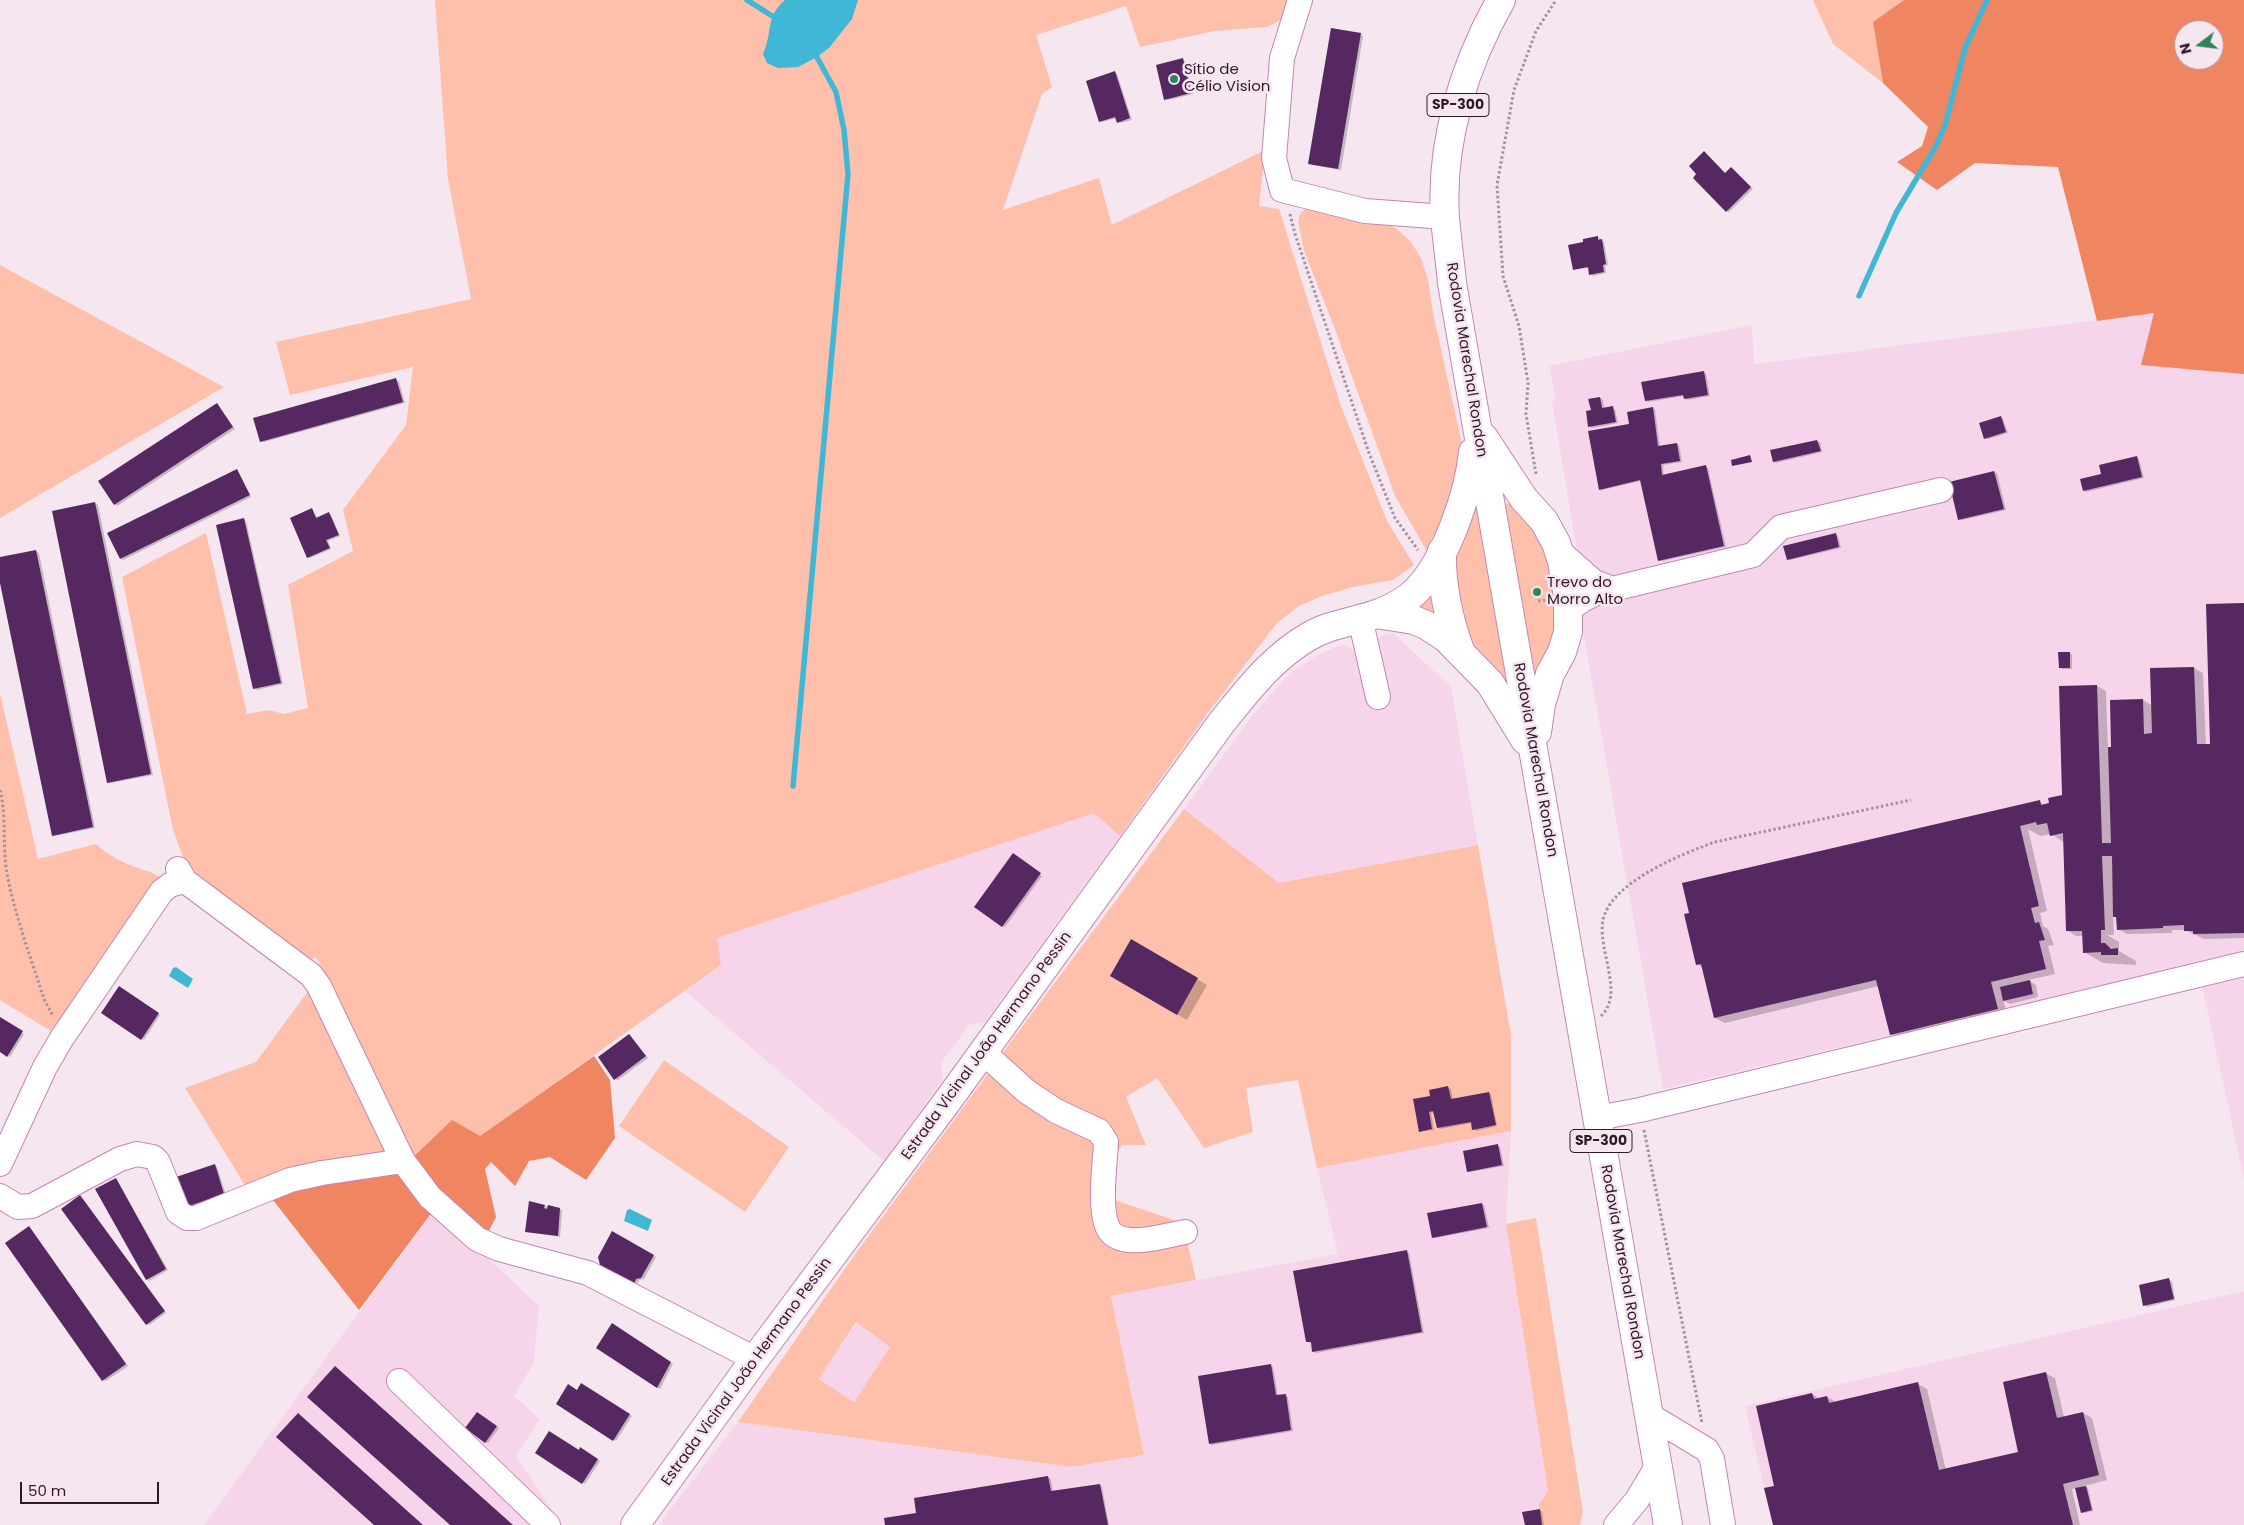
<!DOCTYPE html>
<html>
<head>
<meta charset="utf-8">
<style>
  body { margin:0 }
  #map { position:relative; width:2244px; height:1525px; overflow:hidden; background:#f5e6f0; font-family:Poppins,sans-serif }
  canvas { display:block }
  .north { position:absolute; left:2174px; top:20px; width:50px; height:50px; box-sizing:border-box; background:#f5e6f0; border:1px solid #a793a1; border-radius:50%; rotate:255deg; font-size:14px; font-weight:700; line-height:20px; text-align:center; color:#32172a }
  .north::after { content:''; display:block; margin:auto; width:18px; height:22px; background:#2b845a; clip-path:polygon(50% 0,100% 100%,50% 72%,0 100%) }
  .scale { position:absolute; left:20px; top:1482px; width:139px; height:22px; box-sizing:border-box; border:2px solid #32172a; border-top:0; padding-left:6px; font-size:15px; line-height:18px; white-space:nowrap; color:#32172a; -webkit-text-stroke:4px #f5e6f0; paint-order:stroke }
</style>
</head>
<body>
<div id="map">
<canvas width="2244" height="1525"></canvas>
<div class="north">N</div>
<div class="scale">50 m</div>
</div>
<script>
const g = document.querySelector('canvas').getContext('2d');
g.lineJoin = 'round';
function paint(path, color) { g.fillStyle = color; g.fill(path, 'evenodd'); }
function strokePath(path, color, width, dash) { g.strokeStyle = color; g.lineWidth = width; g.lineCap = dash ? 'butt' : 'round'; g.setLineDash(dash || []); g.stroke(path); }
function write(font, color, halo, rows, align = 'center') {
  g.font = font + ' Poppins,sans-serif'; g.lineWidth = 5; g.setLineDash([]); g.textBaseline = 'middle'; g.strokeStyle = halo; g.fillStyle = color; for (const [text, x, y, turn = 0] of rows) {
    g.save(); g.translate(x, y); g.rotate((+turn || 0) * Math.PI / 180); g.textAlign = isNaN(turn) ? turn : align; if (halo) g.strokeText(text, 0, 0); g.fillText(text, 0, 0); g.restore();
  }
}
paint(new Path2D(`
  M2155,313L2144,364L2244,374V1179L2197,963L1663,1089L1580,612L1586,605L1552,401L1556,400L1549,366L1752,325L1754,364Z
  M1393,633L1451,687L1478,845L1279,883L1184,809L1253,715L1289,674L1316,656L1333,648L1345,644L1358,654L1377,650L1380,636Z
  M1094,813L1120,836L985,1022L969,1025L941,1063L943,1079L884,1161L685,991L721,965L716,938Z
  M1511,1131L1506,1224L1548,1491L1539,1506L1542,1525H661L663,1519L738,1422L1071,1467L1144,1455L1111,1296L1338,1254L1317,1168Z
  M432,1212L479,1250L539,1306L534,1362L514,1396L540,1419L516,1456L562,1525H204Z
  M2244,1291V1525H1773L1745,1406Z
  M857,1322L890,1347L854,1402L819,1379Z`), '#f6d5eb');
paint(new Path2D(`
  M435,0H1289L1281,20L1267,27L1215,31L1140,47L1126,6L1036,35L1052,87L1042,94L1003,210L1099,178L1112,225L1265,150L1259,206L1279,209L1341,406L1387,521L1414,565L1393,580L1353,587L1322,596L1299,606L1277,623L1207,714L1120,836L1094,813L717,938L721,965L480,1136L442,1198L413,1155L316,957L308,961L186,865L173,830L122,577L206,533L247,714L269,710L284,714L308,708L288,585L353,551L343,510L406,425L413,367L290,395L276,342L471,299L448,179Z
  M1813,0H1904L1873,22L1883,83L1833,44Z
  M1306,208L1383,222L1397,229L1411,242L1421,258L1428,279L1433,313L1464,453L1432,560L1395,496L1335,329L1304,251L1298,221L1300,214Z
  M0,265L224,387L0,518Z
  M1490,501L1518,505L1539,524L1565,620L1543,669L1525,678L1502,679L1433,623L1413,601L1473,508Z
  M0,693L38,859L96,844C108,855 123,863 138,868C148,872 152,871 160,878L54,1033L0,1000Z
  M1184,809L1279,883L1478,845L1511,1035V1131L1317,1168L1298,1080L1246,1088L1253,1132L1204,1148L1157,1078L1126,1097L1146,1145H1122L1114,1158L1112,1199L1183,1223L1196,1280L1111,1296L1144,1455L1071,1467L738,1422L856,1253L987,1075L994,1074L1001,1055ZM856,1322L890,1347L854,1402L819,1379Z
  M311,987L385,1151L384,1157L246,1187L185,1088L256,1062Z
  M664,1060L789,1147L745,1212L619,1126Z
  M1536,1218L1583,1512L1580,1525H1542L1539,1505L1548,1491L1506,1224Z`), '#fec0ab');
paint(new Path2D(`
  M1904,0H2244V374L2141,365L2154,313L2097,321L2058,167L1975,163L1937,190L1897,162L1922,146L1928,127L1883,83L1873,22ZM2184,30H2214V60H2184Z
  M594,1056L610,1080L615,1138L586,1180L550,1157L529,1161L515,1186L491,1162L485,1169L496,1217L479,1250L432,1212L359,1310L273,1200L319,1182L402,1168L452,1120L480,1136Z`), '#f08562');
paint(new Path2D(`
  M785,0H858L852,19L829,48L817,57L798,67L778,68L767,63L763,54C773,32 765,17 785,0Z
  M176,967L193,979L188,988L169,976L173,968Z
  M630,1209L652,1220L648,1231L624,1221L627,1210Z`), '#41b7d6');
paint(new Path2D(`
  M1361,34L1363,36L1341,170L1312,165L1310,163Z
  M1183,60L1185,61L1193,94L1168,100L1165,99Z
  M1115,73L1117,74L1132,120L1121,123L1117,118L1102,122L1100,121Z
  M1732,168L1753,189L1729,212L1727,211L1726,174Z
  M1598,237L1604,242L1608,265L1605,266L1606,273L1593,276L1590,274L1589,268L1574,269L1585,243Z
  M1703,372L1706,374L1710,396L1687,400L1684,396L1648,402L1646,401Z
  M396,380L399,381L405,403L264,442L261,441Z
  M1600,398L1603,400L1604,409H1615L1618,423L1592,428L1589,426L1592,411Z
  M217,404L235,429L117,506L115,504Z
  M1653,408L1655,410L1660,447L1677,444L1679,445L1682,462L1663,465L1664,476L1706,467L1708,468L1726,547L1662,561L1659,560L1641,481L1602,490L1600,489L1631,425Z
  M2001,417L2003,419L2008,433L1988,439L1985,438Z
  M1817,441L1820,442L1822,452L1776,463L1774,462Z
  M2137,457L2139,459L2144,478L2086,492L2084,490L2103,475Z
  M237,470L251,497L123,560L121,559Z
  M1994,472L1997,473L2006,510L1962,520L1959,519Z
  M95,503L98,505L153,775L111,783L108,782Z
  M312,510L318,518L329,514L331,515L340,536L328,541L331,549L310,558L308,557Z
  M244,519L246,521L283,684L257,690L254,688Z
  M1835,534L1838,536L1841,548L1790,560L1788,559Z
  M36,551L39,553L95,828L55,836L53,835L0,577V559Z
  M2244,604V938L2204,939L2185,930H2172V933L2127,934L2118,929L2117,918L2113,916L2114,935H2107L2119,942V951L2136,961V965L2103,963L2084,952L2083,936H2076L2067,930L2065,843L2051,834L2040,836L2028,829L2047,911L2040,913L2043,926L2048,929L2054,945L2048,946L2055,974L2028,980L2036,985L2038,997L2010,1004L2003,1000L2007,1014L1900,1040L1891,1034L1879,986L1725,1023L1715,1018L1703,968L1697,964L2040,802L2045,805L2063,796L2061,687L2097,686L2106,691L2108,748H2113L2143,700L2153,706L2152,669L2194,668L2203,673L2206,746L2211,745Z
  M2069,653L2072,654V669H2063L2060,668Z
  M1016,856L1042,876L1005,927L1002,926Z
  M1131,941L1207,985L1187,1020L1111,976Z
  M119,988L160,1015L144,1040L103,1013Z
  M0,1018L24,1034L10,1057L0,1051Z
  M630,1035L648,1058L618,1080L615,1079Z
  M1448,1087L1451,1089L1453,1099L1489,1093L1491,1094L1497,1126L1476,1131L1474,1129L1472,1123L1440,1129L1438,1127L1435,1112L1431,1113L1434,1130L1420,1131L1432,1097Z
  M1498,1146L1500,1147L1504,1166L1470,1172L1468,1171Z
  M214,1165L217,1167L226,1195L189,1208L187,1206Z
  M116,1179L168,1270L149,1281L147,1279Z
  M80,1196L166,1313L149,1325L147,1324Z
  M1482,1204L1484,1205L1489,1228L1435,1238L1433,1237Z
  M544,1206L562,1210L560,1237L529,1232Z
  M29,1227L128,1366L106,1381L103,1380Z
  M613,1233L656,1257L644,1279L639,1280L637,1284L601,1264Z
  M1407,1252L1409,1253L1424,1333L1316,1353L1313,1351L1312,1343L1307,1342Z
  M2169,1280L2172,1281L2175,1300L2147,1307L2145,1306Z
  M613,1325L673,1364L660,1389L598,1348Z
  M1271,1365L1273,1367L1278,1396L1288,1397L1293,1431L1212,1445L1210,1443Z
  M2045,1373L2055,1378L2064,1417L2083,1413L2092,1418L2107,1480L2084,1486L2088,1488L2093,1511L2084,1513L2082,1512L2076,1488L2072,1489L2080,1525H1774L1776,1487L1812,1394L1820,1399L1827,1397L1836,1402L1918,1384L1927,1389L1946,1470L2020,1453Z
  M582,1385L632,1416L616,1441L557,1404L578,1391Z
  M480,1415L499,1428L488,1443L486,1442Z
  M581,1449L600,1461L585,1484L537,1453L579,1452Z
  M1048,1477L1051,1479L1053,1492L1100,1485L1102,1487L1109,1525H887Z
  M1539,1510L1542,1512L1544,1525H1526Z`), '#0003');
strokePath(new Path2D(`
  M747,0L777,19
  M1859,296L1896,213L1936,146L1945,125L1965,48L1987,0
  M793,786L848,174L844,130L836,92L813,50`), '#41b7d6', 5.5);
paint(new Path2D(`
  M1331,28L1361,33L1338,169L1308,164Z
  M1183,58L1191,93L1164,100L1156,65Z
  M1115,71L1130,118L1117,123L1115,117L1099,122L1086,81Z
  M1704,151L1725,173L1731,167L1751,187L1726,212L1693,178L1696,174L1689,166Z
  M1598,236V240L1602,239L1606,264L1603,265L1604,272L1589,275L1588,267L1573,270L1568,245L1583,242V239Z
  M1704,371L1708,395L1684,399L1683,395L1645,401L1641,382Z
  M396,378L403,402L260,442L253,418Z
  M1600,397L1602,408L1613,406L1616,422L1588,427L1586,411L1591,410L1588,399Z
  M217,403L233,427L114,505L98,481Z
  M1653,407L1658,446L1677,443L1680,461L1661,464L1662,475L1706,465L1724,546L1658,561L1640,480L1599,490L1588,431L1629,424L1627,412Z
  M2001,416L2006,432L1984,439L1979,423Z
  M1817,440L1821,451L1773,462L1770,450Z
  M1750,455L1752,462L1732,466L1731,460Z
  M2137,456L2142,477L2083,491L2080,479L2101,474L2099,465Z
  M237,469L250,495L120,559L107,533Z
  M1994,471L2004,509L1958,520L1949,482Z
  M95,502L151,774L107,783L52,511Z
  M312,508L316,518L329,512L339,535L326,540L330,548L307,558L290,518Z
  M244,518L281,683L253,689L216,525Z
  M1836,533L1839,547L1787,560L1783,546Z
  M36,550L93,827L52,836L0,583V557Z
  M2244,603V933L2193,934V931H2184V925L2163,926V928L2117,930L2116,917H2113L2112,856H2102L2105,930H2101V943H2105L2111,949L2118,948V955H2101V952L2083,953L2082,931H2066L2063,833L2050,836L2047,823L2037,825L2036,822L2020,826L2039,906L2031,908L2035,923L2039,922L2045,940L2039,941L2046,969L1991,982L1998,1009L1890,1035L1876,980L1714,1018L1701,964L1696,965L1684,914L1689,913L1682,883L2040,800L2041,805L2049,803L2048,798L2062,795L2059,686L2097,685L2102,843H2111L2108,747H2111L2110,700L2143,699L2144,734L2152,733L2150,668L2194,667L2197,744H2210L2206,604Z
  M2058,652H2070V668H2059Z
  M1013,853L1041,873L1002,927L974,907Z
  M1131,939L1198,978L1177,1015L1110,976Z
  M2030,980L2033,994L2003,1001L2000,987Z
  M119,986L159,1013L141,1040L101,1013Z
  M0,1017L23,1031L7,1057L0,1052Z
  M629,1034L646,1056L614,1080L598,1057Z
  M1448,1086L1451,1099L1489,1092L1496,1125L1472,1130L1471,1122L1437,1128L1433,1111L1429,1112L1432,1129L1419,1132L1413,1099L1430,1096L1429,1090Z
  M1498,1144L1502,1165L1467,1172L1463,1151Z
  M215,1164L224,1194L186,1207L176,1177Z
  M116,1178L166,1269L146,1280L95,1189Z
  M80,1195L165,1311L146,1325L61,1209Z
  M529,1201L545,1205L544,1208L547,1209L548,1205L560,1208L558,1236L525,1232Z
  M1482,1203L1487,1227L1432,1238L1427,1213Z
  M29,1226L126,1364L102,1381L5,1243Z
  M612,1231L654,1255L641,1278L636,1279L634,1284L600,1265L598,1257Z
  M1407,1250L1422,1332L1312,1352L1311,1342H1306L1293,1271Z
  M2169,1278L2174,1299L2143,1306L2139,1285Z
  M612,1323L671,1362L657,1388L596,1348Z
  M1271,1364L1276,1395L1286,1394L1291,1430L1209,1444L1198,1376Z
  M335,1366L513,1525H450L307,1397Z
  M2046,1372L2057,1418L2083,1412L2099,1475L2063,1484L2073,1525H1773L1764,1488L1774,1486L1756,1406L1812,1393L1814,1399L1827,1396L1829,1403L1918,1382L1939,1470L2018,1452L2003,1382Z
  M581,1383L630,1414L613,1441L556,1404L568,1384L577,1390Z
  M477,1412L497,1426L485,1443L465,1428Z
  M298,1413L423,1525H374L276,1437Z
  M549,1431L579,1450L580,1447L598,1459L582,1484L535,1453Z
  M1048,1476L1051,1491L1100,1484L1108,1525H885L884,1518L916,1513L914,1498Z
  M2086,1486L2092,1510L2081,1513L2075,1488Z
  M1540,1509L1542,1525H1525L1522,1512Z`), '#552861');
const minor = new Path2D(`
  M1300,0L1282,58L1274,158L1282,190L1365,211L1445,217
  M1559,551L1594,582L1613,589
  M1568,610L1584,599L1596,593L1753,555L1781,527L1941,490
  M1360,618L1378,697
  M178,869L185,881L311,975L319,986L403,1161L430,1197L477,1239L499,1249L588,1273L755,1359
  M983,1052L1026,1091L1056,1111L1099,1131L1106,1142C1105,1165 1098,1211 1109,1230C1113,1236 1121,1239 1129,1240C1146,1242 1168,1235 1185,1232
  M1597,1118L1640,1110L2244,964
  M0,1164L45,1067L62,1038L162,891L170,885L185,881
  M0,1196L18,1207L32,1206L120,1159L137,1154L153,1157L158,1162L178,1212L187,1218H196L290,1180L322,1173L403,1161
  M399,1381L548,1525
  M1649,1415L1707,1450L1712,1459L1723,1525
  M1616,1525L1637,1500L1658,1465`);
const major = new Path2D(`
  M1501,0C1464,65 1440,143 1445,218C1447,240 1450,261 1452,283L1668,1525
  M1484,438L1524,499L1544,521L1556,543L1562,561L1568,597V632L1562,652L1550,674L1541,704L1537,732
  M1442,551C1441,584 1449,622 1461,653
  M1376,614L1414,620L1426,625L1446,638L1490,683L1525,740
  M635,1525L755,1359L949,1099L1222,722C1248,690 1272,658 1308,637C1330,624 1353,622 1377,614C1390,609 1406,601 1416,591C1446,561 1469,493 1473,452`);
strokePath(minor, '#c883b3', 26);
strokePath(major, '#c883b3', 30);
strokePath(new Path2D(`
  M1290,214L1295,234L1369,453L1395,518L1418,550
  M1536,474L1526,414L1528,383L1519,326L1503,276L1497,185L1514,90L1536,31L1556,0
  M1538,601L1547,600
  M0,790C7,818 2,846 7,874C15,916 31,958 44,999L53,1016
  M1601,1016C1625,994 1597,949 1603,920C1611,882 1682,854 1715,842L1911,800
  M1644,1130L1702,1423`), '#a5919f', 3, [2.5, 2.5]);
strokePath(minor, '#fff', 24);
strokePath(major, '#fff', 28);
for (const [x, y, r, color] of [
  [1174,79,5,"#2b845a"],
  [1537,592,5,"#2b845a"]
]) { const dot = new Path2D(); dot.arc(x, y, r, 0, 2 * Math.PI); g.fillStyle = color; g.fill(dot); strokePath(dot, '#f5e6f0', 2); }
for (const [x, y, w] of [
  [1458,105,62],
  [1601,1141,62]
]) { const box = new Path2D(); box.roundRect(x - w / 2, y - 11.5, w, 23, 4); g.fillStyle = '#f5e6f0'; g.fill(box); strokePath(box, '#32172a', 1); }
write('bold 14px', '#32172a', null, [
  ["SP-300",1458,105],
  ["SP-300",1601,1141]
]);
write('15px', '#32172a', '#f5e6f0', [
  ["Sítio de",1184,70],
  ["Célio Vision",1184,87],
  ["Trevo do",1547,583],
  ["Morro Alto",1547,600]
], 'left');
write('15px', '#32172a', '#f5e6f0', [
  ["Rodovia Marechal Rondon",1466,360,81],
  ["Rodovia Marechal Rondon",1535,760,80],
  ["Estrada Vicinal João Hermano Pessin",987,1046,-54],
  ["Rodovia Marechal Rondon",1622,1262,80],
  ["Estrada Vicinal João Hermano Pessin",747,1372,-54]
]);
</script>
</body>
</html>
